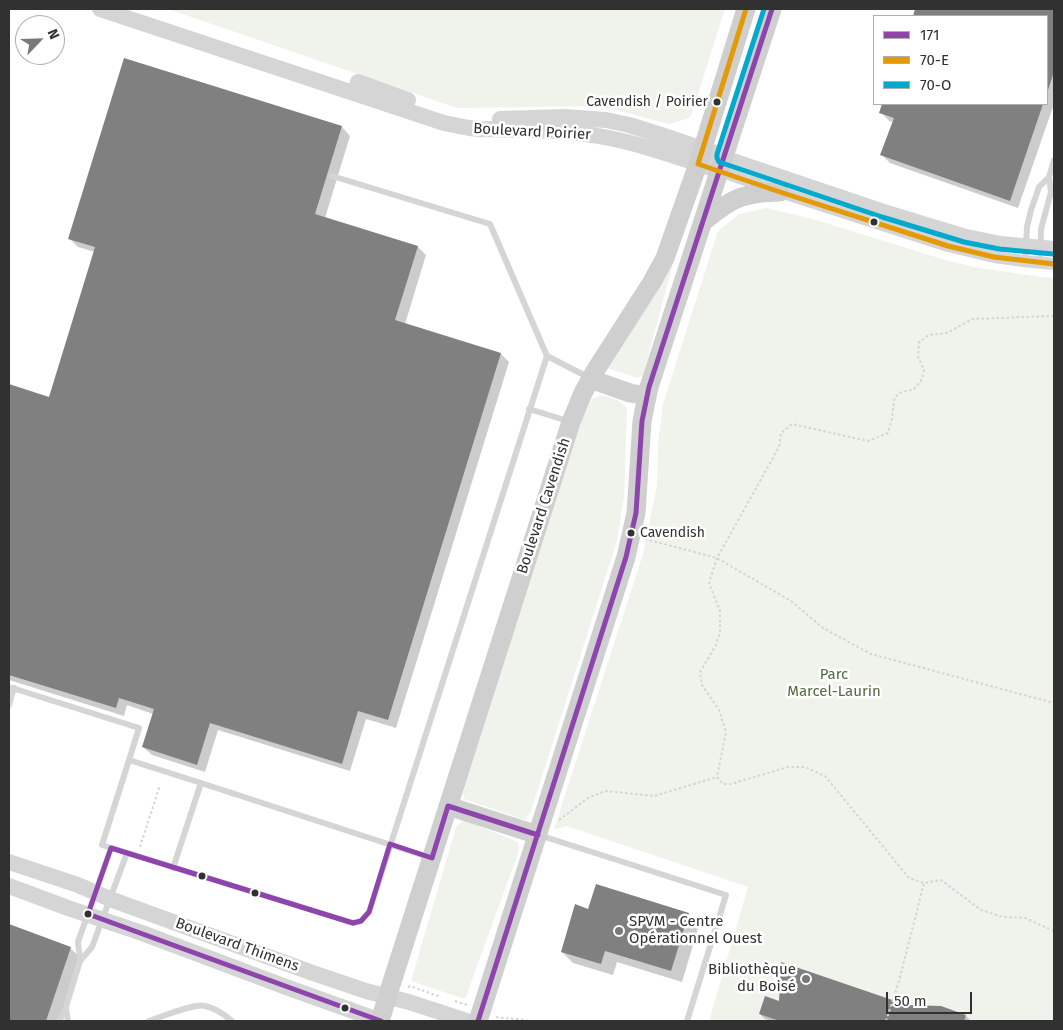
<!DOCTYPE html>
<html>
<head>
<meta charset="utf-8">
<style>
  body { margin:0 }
  #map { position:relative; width:1063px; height:1030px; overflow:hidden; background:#fff; font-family:"Fira Sans",sans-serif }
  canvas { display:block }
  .frame { position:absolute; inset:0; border:10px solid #313131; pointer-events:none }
  .legend { position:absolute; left:873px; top:15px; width:175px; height:90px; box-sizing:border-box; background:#fff; border:1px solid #adadad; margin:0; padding:6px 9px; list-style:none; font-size:15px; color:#313131 }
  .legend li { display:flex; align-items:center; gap:10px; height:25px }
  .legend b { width:25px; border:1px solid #adadad }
  .north { position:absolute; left:15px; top:15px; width:50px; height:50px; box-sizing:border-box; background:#fff; border:1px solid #adadad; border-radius:50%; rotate:66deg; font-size:14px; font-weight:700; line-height:20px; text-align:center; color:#313131 }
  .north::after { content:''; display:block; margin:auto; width:18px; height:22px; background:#797979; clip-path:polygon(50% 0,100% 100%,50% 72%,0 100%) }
  .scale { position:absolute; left:886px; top:992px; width:86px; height:22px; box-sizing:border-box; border:2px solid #313131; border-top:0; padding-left:6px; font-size:15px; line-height:18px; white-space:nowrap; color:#313131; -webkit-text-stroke:4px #fff; paint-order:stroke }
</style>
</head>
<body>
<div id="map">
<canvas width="1063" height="1030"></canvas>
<div class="frame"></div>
<ul class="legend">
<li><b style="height:6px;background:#8e44ad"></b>171</li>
<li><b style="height:6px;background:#e39a05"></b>70-E</li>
<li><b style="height:6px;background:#00a9ce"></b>70-O</li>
</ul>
<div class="north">N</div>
<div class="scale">50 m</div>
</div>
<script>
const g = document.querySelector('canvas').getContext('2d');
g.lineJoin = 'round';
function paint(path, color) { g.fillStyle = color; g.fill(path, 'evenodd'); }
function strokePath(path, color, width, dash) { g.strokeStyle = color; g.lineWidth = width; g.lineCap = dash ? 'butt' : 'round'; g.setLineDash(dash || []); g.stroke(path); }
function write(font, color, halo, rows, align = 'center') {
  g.font = font + ' "Fira Sans",sans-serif'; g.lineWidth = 5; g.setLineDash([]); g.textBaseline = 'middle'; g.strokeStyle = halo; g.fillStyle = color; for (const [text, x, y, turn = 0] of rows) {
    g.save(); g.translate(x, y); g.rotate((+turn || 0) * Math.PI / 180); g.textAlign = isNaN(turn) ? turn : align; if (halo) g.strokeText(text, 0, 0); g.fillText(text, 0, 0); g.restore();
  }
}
paint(new Path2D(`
  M168,9H725L691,116L686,119L669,124L602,106L457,108Z
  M751,169L996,245L994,253L983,251L749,177Z
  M767,208L816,220L949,261L974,267L1041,277L1054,278V1021H709L748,887L567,826L554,829L643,554L657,485L658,444L663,404L718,231L739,214Z
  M671,266L672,267L643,375L637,378L607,368Z
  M602,395L617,400L627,408L624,498L616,544L531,811L525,820L464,799L462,785L575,434L592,399Z
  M464,820L518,842L519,851L465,999L411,981L456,827Z`), '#f0f3ec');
paint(new Path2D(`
  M917,9H1054V104L1018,208L890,163L882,155L893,122L889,121L881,112L884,104H1047V16H914Z
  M124,60L342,127L350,136L325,218L418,247L426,255L405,324L501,354L509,362L396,728L366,719L350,771L218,730L205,772L152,755L143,747L153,714L127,705L124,716L9,680V385L50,398L95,252L78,247L69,238Z
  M589,910L688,914L699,925L682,982L617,962L613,975L573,963L562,952Z
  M9,926L70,948L82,959L61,1021H9Z
  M780,1003L907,1006L966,1016L971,1021H772L765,1019L760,1014Z`), '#0003');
paint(new Path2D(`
  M915,9H1054V72L1047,93V16H913Z
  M124,58L342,126L315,214L418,246L395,320L501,353L388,720L358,711L342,764L210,723L197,765L142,747L154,709L119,698L116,708L9,675V384L49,397L95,247L68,239Z
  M882,104H1043L1010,201L880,155L894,118L879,113Z
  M596,884L689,913L671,971L605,951L601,964L561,952L575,904L588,909Z
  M9,924L71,947L46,1021H9Z
  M781,962L907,1005L941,1006L966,1015L964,1021H780L759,1014L765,996L779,1001Z`), '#808080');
strokePath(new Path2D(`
  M1054,316L972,319L947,333L929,335L919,342L918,357L924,370L921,381L914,389L899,393L894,400L892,419L888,433L868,441L792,424L781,433L779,447L717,558L709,583L720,611V632L716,645L700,672L702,685L719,710L726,732L717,777L723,784H731L788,767H805L825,776L909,878L924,883L941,880L981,910L1003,917L1025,918L1054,931
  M645,539L717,558L791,601L823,628L871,654L1054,703
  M559,820L588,798L605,791L654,796L717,777
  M140,847L160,785
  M408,987L410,986L441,997
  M455,1001L467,1005
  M496,1017C507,1019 518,1018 529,1021
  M886,1021L899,981L924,883`), '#d4d4d4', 2, [2.5, 2.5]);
strokePath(new Path2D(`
  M1049,177L1054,160
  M1025,262L1027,227L1031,210L1039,187L1049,177L1051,192L1041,229L1040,263
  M547,356L588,377
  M529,409L568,421
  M9,687L139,728L129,760
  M9,705L14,688
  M201,783L431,858
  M539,835L726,895L687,1021
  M173,868L201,783L129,760L102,845L353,923L361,921L369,912L547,356L490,224L332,176
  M80,961L78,942L111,848
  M59,1021L66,1009
  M68,1021L66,1009L67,1003L80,961L92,947L127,853
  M149,1021C161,1017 195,1003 205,1006C215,1008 225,1015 232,1021`), '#d5d5d5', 6);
strokePath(new Path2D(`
  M724,156L884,210L966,235L1000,242L1054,247
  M720,171L780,192L948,246L994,257L1023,261L1054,264`), '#d5d5d5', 12);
strokePath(new Path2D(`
  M100,9L444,123L469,128L480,129C519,130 559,129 598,136C640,143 680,158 720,171
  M358,82L408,100
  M500,119L564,117L606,120L629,125L661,135L724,156
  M9,862L78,885L110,899L310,972L366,991L409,1002L467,1021
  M9,886L68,908L142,933L286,987L381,1021`), '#d5d5d5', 16);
strokePath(new Path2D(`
  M703,222C732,198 742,193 780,192
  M590,379L630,393L647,396
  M448,806L538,835
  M380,1021L391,985L571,422L583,393L595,371L652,282L665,258L698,164L746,9
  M478,1021L626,557L636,513L642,421L649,387L772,9`), '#cfcfcf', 19);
strokePath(new Path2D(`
  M381,1021L88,914L111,848L353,923L361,921L369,912L390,844L432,858L448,806L538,835
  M478,1021L626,557L636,513L642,421L649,387L772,9`), '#8e44ad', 5);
strokePath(new Path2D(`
  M746,9L698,164L780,192L948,246L994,257L1054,264`), '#e39a05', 5);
strokePath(new Path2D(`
  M764,9L717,154V158L719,162L882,217L964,242L999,249L1053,254`), '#00a9ce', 5);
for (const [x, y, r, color] of [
  [717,102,4.5,"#313131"],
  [874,222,4.5,"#313131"],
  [631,533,4.5,"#313131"],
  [202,876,4.5,"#313131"],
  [255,893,4.5,"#313131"],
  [88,914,4.5,"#313131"],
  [619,931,5,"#797979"],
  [806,979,5,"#797979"],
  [345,1008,4.5,"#313131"]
]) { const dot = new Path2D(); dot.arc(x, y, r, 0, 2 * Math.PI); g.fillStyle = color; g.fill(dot); strokePath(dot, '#fff', 2); }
write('14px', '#313131', '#fff', [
  ["Cavendish / Poirier",708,102],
  ["Cavendish",640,533,"left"]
], 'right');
write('15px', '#313131', '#fff', [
  ["Boulevard Poirier",532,132,3],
  ["Boulevard Cavendish",544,506,-72],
  ["Boulevard Thimens",237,945,20]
]);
write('15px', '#546941', '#fff', [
  ["Parc",834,675],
  ["Marcel-Laurin",834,692]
]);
write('15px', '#313131', '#fff', [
  ["SPVM - Centre",629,922],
  ["Opérationnel Ouest",629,939],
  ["Bibliothèque",796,970,"right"],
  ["du Boisé",796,987,"right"]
], 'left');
</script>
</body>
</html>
